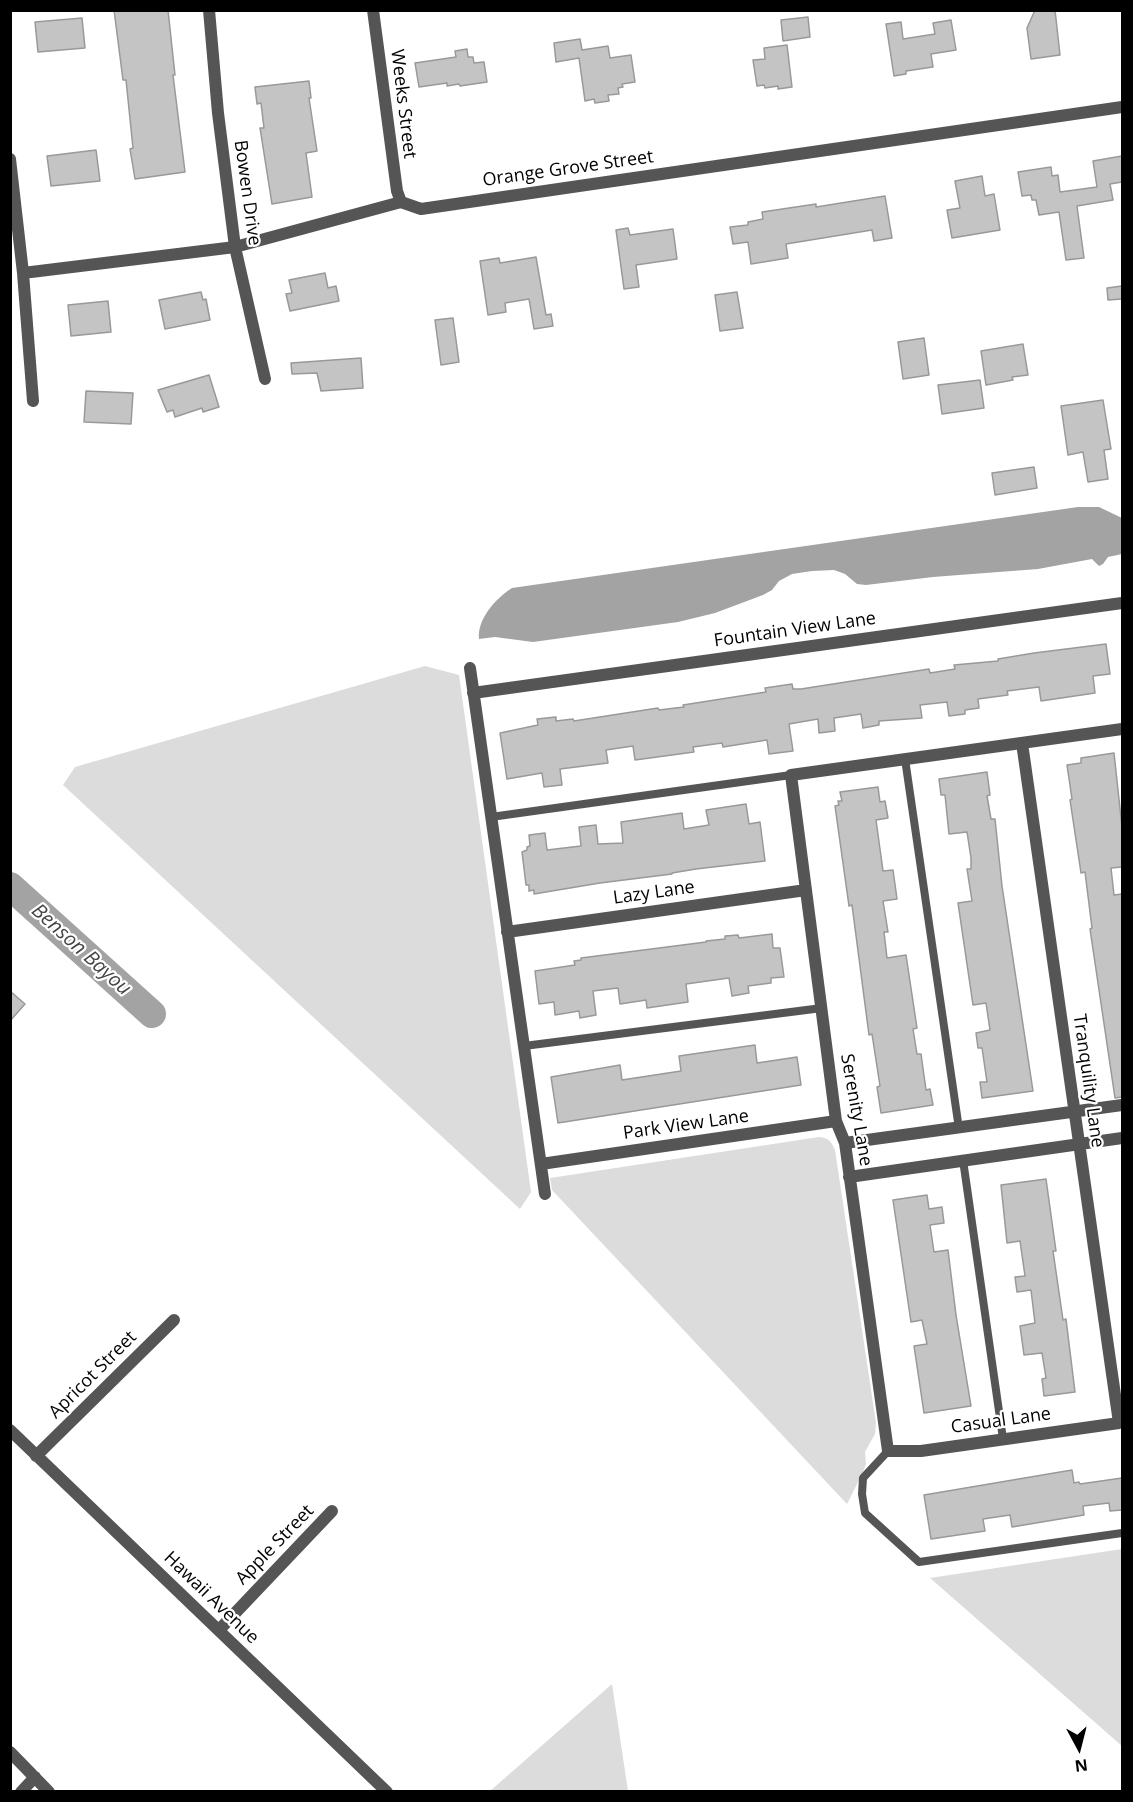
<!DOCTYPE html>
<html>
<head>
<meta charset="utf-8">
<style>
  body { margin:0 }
  #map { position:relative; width:1133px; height:1802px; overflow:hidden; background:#fff; font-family:"Open Sans",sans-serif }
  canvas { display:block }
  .frame { position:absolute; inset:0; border:12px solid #000; pointer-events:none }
  .north { position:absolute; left:1049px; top:1718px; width:60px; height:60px; -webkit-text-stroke:4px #fff; paint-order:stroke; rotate:173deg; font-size:16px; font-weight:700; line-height:24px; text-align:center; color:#000 }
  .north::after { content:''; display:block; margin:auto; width:21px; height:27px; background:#000; clip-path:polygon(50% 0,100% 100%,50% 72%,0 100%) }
</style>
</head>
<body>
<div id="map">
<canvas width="1133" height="1802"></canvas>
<div class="frame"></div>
<div class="north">N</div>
</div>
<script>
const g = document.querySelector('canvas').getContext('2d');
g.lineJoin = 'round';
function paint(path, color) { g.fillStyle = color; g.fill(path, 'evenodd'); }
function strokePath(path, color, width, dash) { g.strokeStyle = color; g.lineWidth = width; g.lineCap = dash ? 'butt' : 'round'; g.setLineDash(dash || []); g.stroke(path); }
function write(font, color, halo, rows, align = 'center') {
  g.font = font + ' "Open Sans",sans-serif'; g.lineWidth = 4.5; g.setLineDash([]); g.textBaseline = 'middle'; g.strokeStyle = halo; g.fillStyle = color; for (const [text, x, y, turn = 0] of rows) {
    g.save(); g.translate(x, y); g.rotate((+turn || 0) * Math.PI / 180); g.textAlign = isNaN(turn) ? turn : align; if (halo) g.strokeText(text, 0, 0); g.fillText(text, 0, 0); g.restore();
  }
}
paint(new Path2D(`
  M425,666L459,675L531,1192L520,1209L63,785L75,767Z
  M819,1137C829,1138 831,1141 835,1150L876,1423L875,1434L865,1452L866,1464L863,1472L847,1504L552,1190L550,1178Z
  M1122,1549V1746L930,1578Z
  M612,1684L628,1791H490Z`), '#dcdcdc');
paint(new Path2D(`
  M1078,507H1099L1122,518V554L1108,557L1103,564L1099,566L1092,559L1038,569L933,577L866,585L857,584L845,574L834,570L812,571L792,574L779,581L772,590L763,595L715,613L678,622L533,642L495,637L479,639C477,619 496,598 512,588Z`), '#a3a3a3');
strokePath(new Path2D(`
  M10,886L152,1014`), '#a3a3a3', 28);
const building = new Path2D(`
  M114,10H168L175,75H173L185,172L135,179L130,149L133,148L126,80H123Z
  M1035,10H1055L1060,55L1031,59L1027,28Z
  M808,17L810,37L783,41L781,20Z
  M82,18L85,48L38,52L35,22Z
  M951,20L956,50L931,54L933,67L906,71V74L894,76L886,24L901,22L903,39L935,34L933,23Z
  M580,39L582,50L608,46L610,58L631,55L635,82L622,84L623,87L618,88L619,94L608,95L609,101L595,103L594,99L585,101L579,58L556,62L554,43Z
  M787,45L792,87L778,89V86L765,88L764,85L757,86L753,60L765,59L764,48Z
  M467,49L468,57H473L474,63L484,62L487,82L460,86L459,84L447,86V83L419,87L415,63L456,57L455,51Z
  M309,81L311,98H309L317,151L306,153L312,197L272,204L260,128H264L261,103L257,104L255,87Z
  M96,150L100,181L51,186L47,156Z
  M1122,156V182L1110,184L1113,200L1077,206L1084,258L1066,260L1059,212L1039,215L1036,200H1032L1031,195L1022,196L1018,172L1051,167L1052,176L1058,175L1060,192L1097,187L1093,161Z
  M982,176L985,196L994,194L1000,230L952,238L947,210L960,208L955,181Z
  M885,196L892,238L874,241L872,230L786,244L788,258L751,264L748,242L733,244L730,227L748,225V222L763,219L762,212L816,204V207Z
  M628,228L630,235L673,229L677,259L636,265L639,287L624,289L616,230Z
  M536,257L546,315L551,314L553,326L534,329L529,299L505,303L506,312L488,315L480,261L499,258L500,263Z
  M325,273L328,288L336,286L339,301L290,311L286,294L292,293L289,280Z
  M1122,286V299L1108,300L1107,288Z
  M201,292L203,300L206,299L210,320L165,329L159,300Z
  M737,292L743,328L720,331L715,295Z
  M108,301L111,332L71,336L68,305Z
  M453,318L459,362L441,365L435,320Z
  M924,338L929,375L903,379L898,342Z
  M1023,344L1028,375L1012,377L1013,380L986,385L981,351Z
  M361,358L363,388L321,391L317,373L292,374L291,363Z
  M209,375L219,407L203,412L202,408L175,417L173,410L167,412L158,390Z
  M980,380L984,408L942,414L938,385Z
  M86,391L133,393L131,424L84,422Z
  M1103,400L1111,449L1104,450L1108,479L1088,482L1083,452L1068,455L1061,406Z
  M1034,467L1037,488L995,495L992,473Z
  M1106,644L1110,674L1093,676L1095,693L1041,701L1039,687L1007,691L1008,695L978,699L979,708L965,710V714L949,716L947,702L920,705L922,718L879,721V725L863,728L861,714L834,718L835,731L819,733L818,719L789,724L793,751L769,754L767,740L723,747L722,743L693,747L694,752L635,760L633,746L606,750L608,763L560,769L562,785L544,787L542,773L507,779L500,733L538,725L537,719L556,717V721L573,719L574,721L658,708L659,710L684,707L683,705L766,692L765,688L792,684L793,689H801L929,669L930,673L955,669L954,665L998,661V659L1034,653Z
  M1114,753L1122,827V867L1111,868L1114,895L1122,894V1097L1115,1098L1090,929L1092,928L1085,872L1081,873L1070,800L1072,799L1067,765L1081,763V758Z
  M987,772L990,795L987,796L991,819H995L1002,886L1033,1091L982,1098L980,1082H987L982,1048H978L976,1033L990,1030L986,1003L973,1005L958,903L972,901L967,869H971V858L967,832L949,834L945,795H941L939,779Z
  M878,787L880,802L885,801L888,818L876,820L883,871L893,870L897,899L883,901L888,932H884L887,958L906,955L917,1028L913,1029L917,1054H921L926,1090L930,1089L933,1105L881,1113L877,1087L880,1086L872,1034L869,1035L852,905L849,906L835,806L839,805L838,801H842L840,792Z
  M746,804L749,824L760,822L765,861L696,869L672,873V874L600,883L534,894V890L529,891V885H526L522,852L527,850V847L530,846L529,835L545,833L547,850L581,846L579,827L596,825L598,844L623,843L621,822L682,813L684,829L709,825L706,810Z
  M772,934L773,948H780L784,977L771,978V983L748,986L749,993L732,996L729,978L686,984L688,1002L647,1008L646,1000L620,1004L618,988L593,991L596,1015L580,1018L579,1011L555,1015L554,1002L539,1004L535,971L575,965L574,961L581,960V958L706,942V941L725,939V936L738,935L739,938Z
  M10,991L25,1004L10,1021Z
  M755,1045L757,1063L797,1057L801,1085L558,1123L551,1077L620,1065L622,1080L681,1071L679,1056Z
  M1046,1179L1056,1251H1053L1063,1320L1066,1319L1075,1392L1044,1396L1042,1379L1046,1378L1042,1353L1024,1355L1020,1326L1035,1323L1031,1290L1017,1292L1015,1277L1025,1276L1020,1241L1007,1243L1001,1185Z
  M927,1195L929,1209L942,1207L944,1223L930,1225L934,1252L948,1250L956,1315L971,1406L924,1413L914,1346L927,1344L922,1320L911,1322L893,1200Z
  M1072,1470L1074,1483L1079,1482L1080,1484L1122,1478V1510L1110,1511L1109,1503L1083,1506L1084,1515L1012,1527L1010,1515L983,1519L985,1531L931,1539L924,1495Z`);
paint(building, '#c4c4c4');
strokePath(building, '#999', 1.5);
strokePath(new Path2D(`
  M905,759L959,1129
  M491,817L791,775
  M524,1046L822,1008
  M963,1160L1003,1439
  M888,1451L863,1478L862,1494L865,1513L919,1562L1122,1533`), '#555', 8);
strokePath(new Path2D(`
  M209,10L218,113L235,247L265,379
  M373,10L397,191L401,202
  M10,159L23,273L33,401
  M23,273L235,247L401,202L421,209L1122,107
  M470,668L545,1194
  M473,693L1122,603
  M1022,743L1119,1423L921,1451H888L845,1143L836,1121L791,775L1122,729
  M507,932L806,890
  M845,1143L1122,1105
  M541,1164L836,1121
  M849,1177L1122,1138
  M10,1430L387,1792
  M36,1456L174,1320
  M219,1630L332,1511
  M10,1752L49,1792
  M21,1792L35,1777`), '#555', 12);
write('18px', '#000', '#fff', [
  ["Weeks Street",403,104,83],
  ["Orange Grove Street",568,169,-8],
  ["Bowen Drive",247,193,82],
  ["Fountain View Lane",795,630,-8],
  ["Lazy Lane",654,893,-8],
  ["Tranquility Lane",1088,1081,82],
  ["Serenity Lane",856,1110,80],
  ["Park View Lane",686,1125,-8],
  ["Apricot Street",93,1375,-45],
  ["Casual Lane",1001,1421,-8],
  ["Apple Street",275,1545,-46],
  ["Hawaii Avenue",211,1598,44]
]);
write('italic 20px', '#444', '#fff', [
  ["Benson Bayou",81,950,42]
]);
</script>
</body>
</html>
